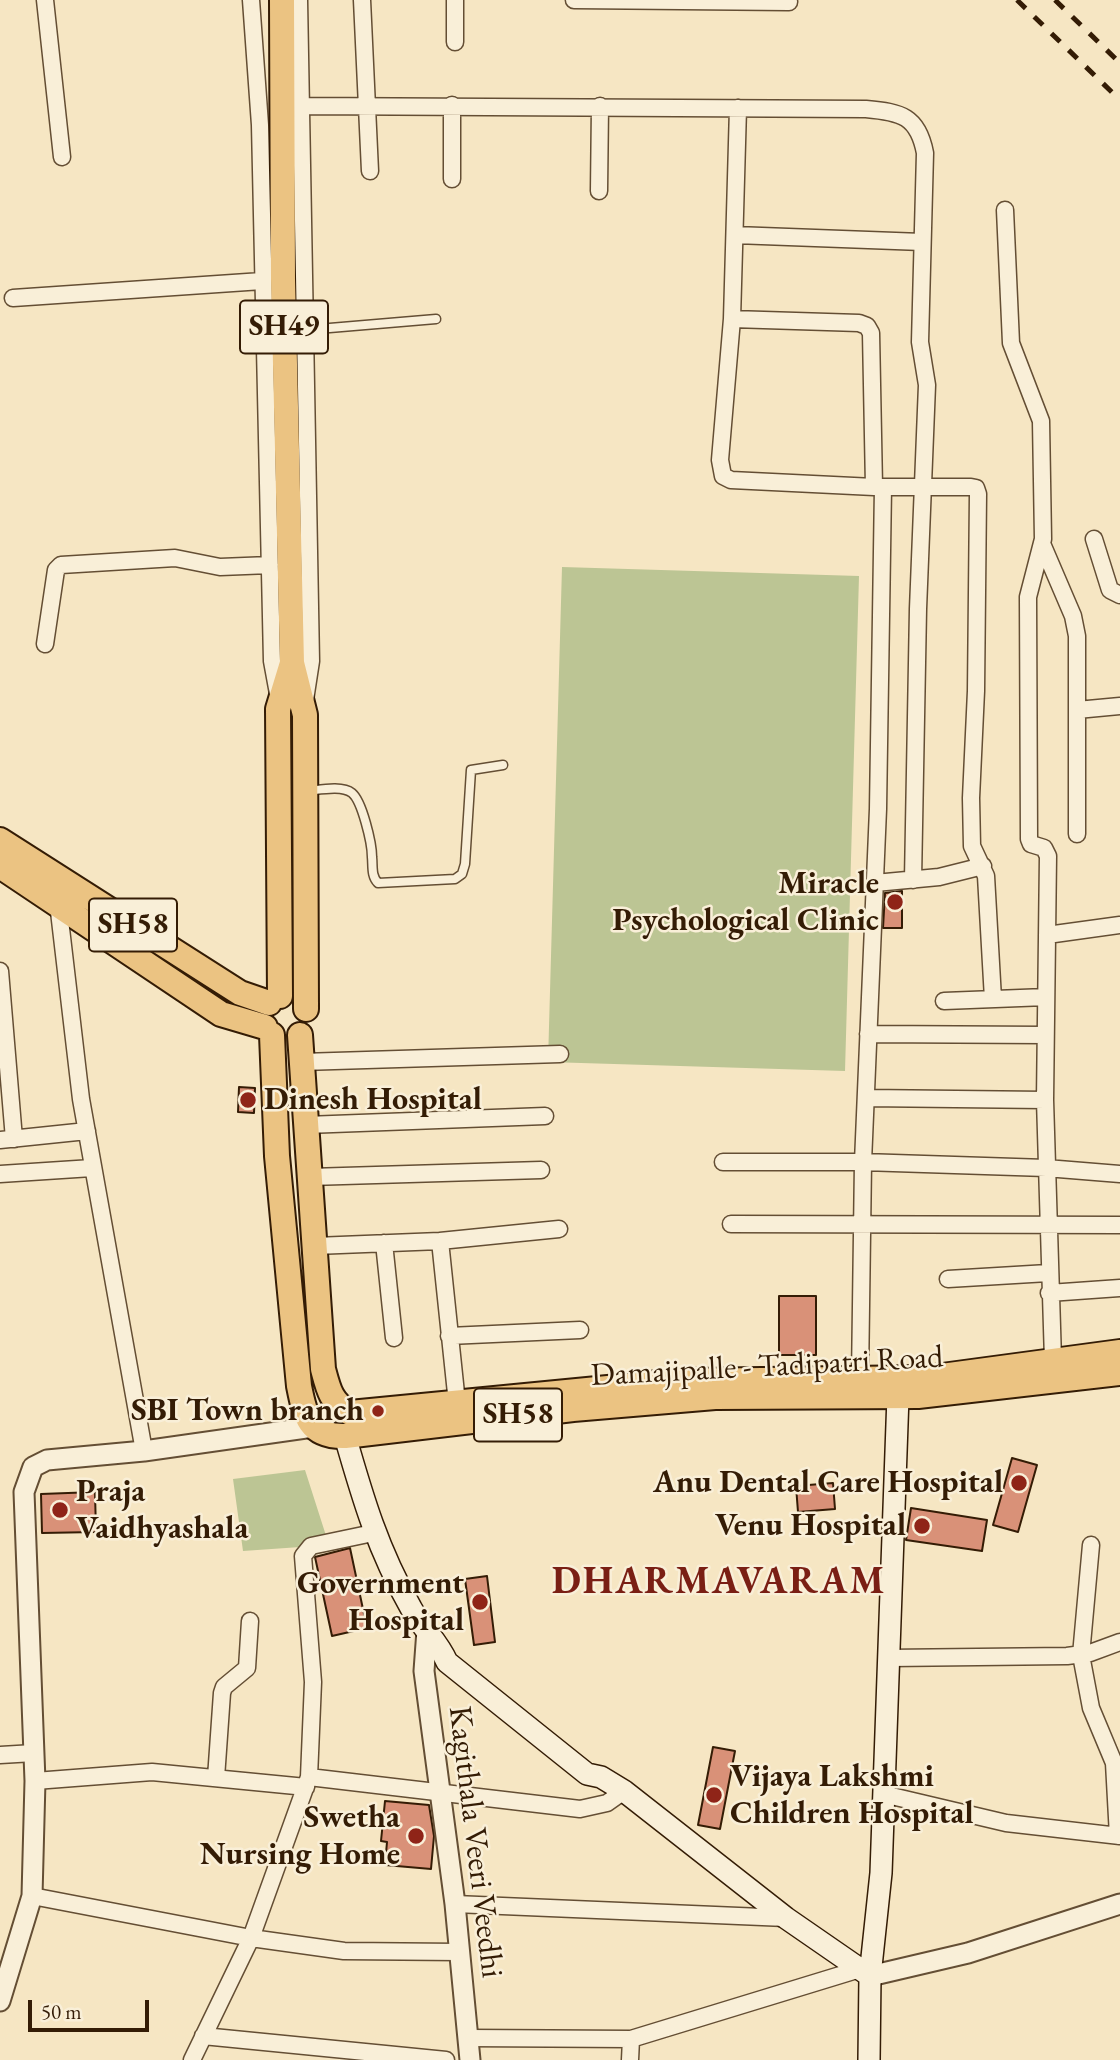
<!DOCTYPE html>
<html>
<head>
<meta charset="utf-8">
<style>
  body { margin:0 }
  #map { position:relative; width:1120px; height:2060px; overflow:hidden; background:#f6e6c3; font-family:"EB Garamond",serif }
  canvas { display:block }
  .scale { position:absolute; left:28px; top:2000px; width:121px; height:32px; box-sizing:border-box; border:4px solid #341c05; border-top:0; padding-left:9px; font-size:21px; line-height:24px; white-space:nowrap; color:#341c05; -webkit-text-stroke:5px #f9efd8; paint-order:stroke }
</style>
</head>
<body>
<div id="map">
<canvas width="1120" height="2060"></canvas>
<div class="scale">50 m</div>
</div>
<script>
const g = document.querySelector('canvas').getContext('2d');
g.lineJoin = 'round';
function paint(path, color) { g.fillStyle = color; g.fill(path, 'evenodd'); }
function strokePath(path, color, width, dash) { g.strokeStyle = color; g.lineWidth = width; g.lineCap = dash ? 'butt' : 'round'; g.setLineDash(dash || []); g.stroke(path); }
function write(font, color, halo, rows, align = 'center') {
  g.font = font + ' "EB Garamond",serif'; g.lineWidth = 5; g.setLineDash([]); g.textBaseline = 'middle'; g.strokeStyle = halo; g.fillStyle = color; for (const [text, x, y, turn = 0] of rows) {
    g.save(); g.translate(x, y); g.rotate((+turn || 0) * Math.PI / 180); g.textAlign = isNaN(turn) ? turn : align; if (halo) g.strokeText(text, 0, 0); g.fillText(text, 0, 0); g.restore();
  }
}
paint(new Path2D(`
  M562,567L859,576L845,1071L548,1062Z
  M305,1470L329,1545L243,1551L233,1479Z`), '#bcc594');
const building = new Path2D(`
  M902,891V928H883L885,893Z
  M239,1087L255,1088L254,1113L238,1112Z
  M779,1296H816V1355H779Z
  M1012,1458L1037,1465L1018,1532L993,1525Z
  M833,1483L835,1509L798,1512L796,1486Z
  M95,1492L96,1532L42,1533L41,1494Z
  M911,1508L987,1520L982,1551L906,1540Z
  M350,1548L367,1628L332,1636L315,1557Z
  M487,1576L495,1642L474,1645L465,1579Z
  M713,1747L735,1751L720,1829L698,1825Z
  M385,1801L429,1805L434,1836L431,1869L385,1865L387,1842L381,1841Z`);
paint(building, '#d99178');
strokePath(building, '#341c05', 2);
const service = new Path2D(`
  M306,330L436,319
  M307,791C319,790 342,785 352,793C362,801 372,843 372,857C373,866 371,876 378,883L455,879L462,874L465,864L471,770L503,765`);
const minor = new Path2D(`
  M45,0L62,157
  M251,0L260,125L272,661L279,699
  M299,0L311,661L305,700
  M362,0L370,171
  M574,0L789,2
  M455,42V0
  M301,106L866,109C901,112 918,116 925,153L920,342L927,385L918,609L913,880
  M738,108L732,319L720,460L723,476L731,480L874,487H971L976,488L978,494L976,691L971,798L972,846L986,876L993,999
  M452,179V105
  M599,191L600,106
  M1005,210L1011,343L1041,421L1043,539L1028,597L1029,839L1031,844L1044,848L1048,856L1045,1100L1053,1360
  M735,235L922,242
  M13,298L262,281
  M732,319L859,323L867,326L871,333L874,487
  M1094,539L1110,590L1120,595
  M1043,546L1073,616L1077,636V834
  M45,644L56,570L61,565L175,558L220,567L270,565
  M1077,710L1120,706
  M875,883L939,877L983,866
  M58,903L81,1099L144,1451
  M1047,935L1120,925
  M0,971L14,1139
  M944,1001L1046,997
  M868,1034L1045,1035
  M302,1062L560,1054
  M866,1098L1045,1100
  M306,1125L545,1116
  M0,1140L87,1131
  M723,1162H863L1046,1168L1120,1174
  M0,1174L92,1168
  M310,1177L541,1170
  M731,1224L1120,1225
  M440,1241L457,1403
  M384,1243L394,1338
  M315,1246L440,1241L559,1229
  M948,1279L1048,1273
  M1049,1293L1120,1288
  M449,1336L580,1330
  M860,1378L863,1162L878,809L883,487
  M1091,1545L1081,1655L1091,1708L1114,1763L1118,1836
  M889,1658L1067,1656L1090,1653L1120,1642
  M0,1755L34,1753
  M309,1777L313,1682L303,1556L311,1546L373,1533
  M216,1778L222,1693L224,1687L247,1668L250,1621
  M35,1781L152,1772L306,1787
  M883,1794L1006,1823L1120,1836
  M32,1896L251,1938L344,1951L460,1952
  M455,1904L786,1918
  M203,2036L446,2060
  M468,2038L631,2039L860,1969
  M192,2060L251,1938L309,1777L580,1809L607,1803L624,1791
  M630,2060L631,2039`);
const tertiary = new Path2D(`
  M427,1630L424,1671L455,1904L470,2060
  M870,1976L968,1953L1120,1904
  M0,2001L32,1896L35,1781L24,1492L33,1467L47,1460L144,1451L313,1427L338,1407`);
const secondary = new Path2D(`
  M345,1436C363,1499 378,1550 411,1608C421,1627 438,1641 447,1662L587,1774L601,1777L624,1791L786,1918L870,1976
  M869,2060L870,1976L881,1873L898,1396`);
const primary = new Path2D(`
  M282,0L283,279L292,663L305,715L306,1009
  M0,840L240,993L269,1003
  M0,866L221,1014L265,1027
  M280,996L278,709L292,663
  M272,1035L277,1156L299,1386C305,1416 309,1437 345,1436L573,1409L715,1397L918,1396L1120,1373
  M300,1035L323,1369C328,1388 331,1403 350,1413L680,1381L927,1378L1120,1352`);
strokePath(service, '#644e34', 11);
strokePath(minor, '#644e34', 19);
strokePath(tertiary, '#644e34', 23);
strokePath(secondary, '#341c05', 24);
strokePath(primary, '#341c05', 28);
strokePath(service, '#f9efd8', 8);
strokePath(minor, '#f9efd8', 16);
strokePath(tertiary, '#f9efd8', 19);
strokePath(secondary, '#f9efd8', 21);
strokePath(primary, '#ebc382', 24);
strokePath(new Path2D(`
  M1017,0L1120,100
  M1055,0L1120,63`), '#341c05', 5, [12, 12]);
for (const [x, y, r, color] of [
  [895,902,9,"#8f2418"],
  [248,1100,9,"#8f2418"],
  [378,1411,7,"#8f2418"],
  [1019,1483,9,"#8f2418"],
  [60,1510,9,"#8f2418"],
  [922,1526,9,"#8f2418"],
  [480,1602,9,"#8f2418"],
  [714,1795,9,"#8f2418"],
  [416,1836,9,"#8f2418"]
]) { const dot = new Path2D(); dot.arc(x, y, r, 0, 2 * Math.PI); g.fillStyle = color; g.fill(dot); strokePath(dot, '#f9efd8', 2.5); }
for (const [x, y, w] of [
  [284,327,88],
  [133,925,88],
  [518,1415,88]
]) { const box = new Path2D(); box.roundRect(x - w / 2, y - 26.5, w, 53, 5); g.fillStyle = '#f9efd8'; g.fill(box); strokePath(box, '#341c05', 2); }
write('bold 30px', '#341c05', null, [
  ["SH49",284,327],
  ["SH58",133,925],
  ["SH58",518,1415]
]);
write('bold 32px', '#341c05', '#f9efd8', [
  ["Miracle",879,884],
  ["Psychological Clinic",879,921],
  ["Dinesh Hospital",264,1100,"left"],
  ["SBI Town branch",364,1411],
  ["Anu Dental Care Hospital",1003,1483],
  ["Praja",76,1492,"left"],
  ["Vaidhyashala",76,1529,"left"],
  ["Venu Hospital",906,1526],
  ["Government",464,1584],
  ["Hospital",464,1621],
  ["Vijaya Lakshmi",730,1777,"left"],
  ["Children Hospital",730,1814,"left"],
  ["Swetha",400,1818],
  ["Nursing Home",400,1855]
], 'right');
write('32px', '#341c05', '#f9efd8', [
  ["Damajipalle - Tadipatri Road",767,1367,-3],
  ["Kagithala Veeri Veedhi",475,1842,83]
]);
g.letterSpacing = '2px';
write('bold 38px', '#7a1f14', '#f9efd8', [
  ["DHARMAVARAM",719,1583]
]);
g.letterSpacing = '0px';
</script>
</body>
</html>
